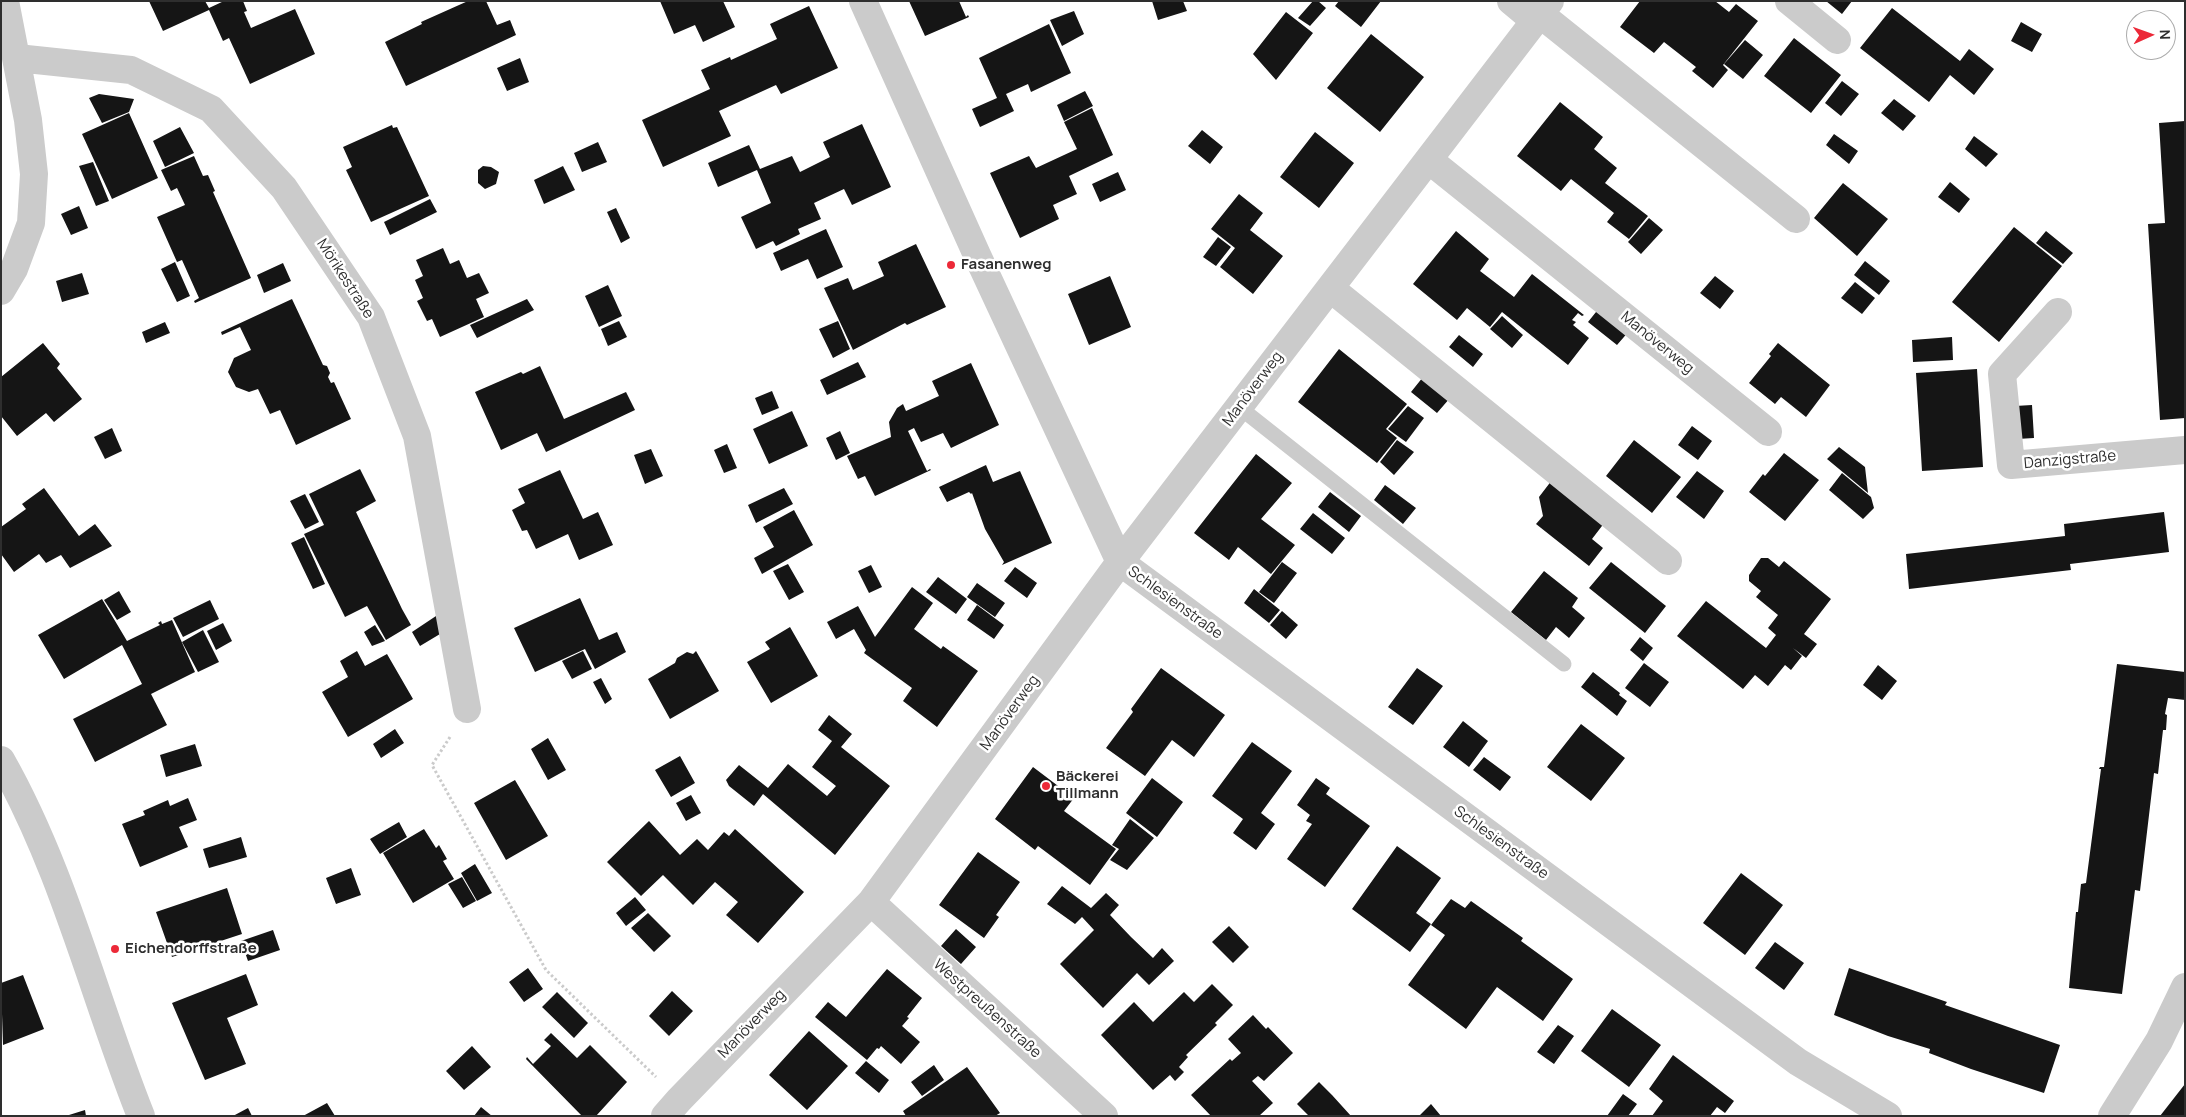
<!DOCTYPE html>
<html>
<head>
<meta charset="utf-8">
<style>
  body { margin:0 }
  #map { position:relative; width:2186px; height:1117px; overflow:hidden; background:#fff; font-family:Manrope,sans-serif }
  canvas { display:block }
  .frame { position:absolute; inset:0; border:2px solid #2e2e2e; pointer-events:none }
  .north { position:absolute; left:2126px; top:10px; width:50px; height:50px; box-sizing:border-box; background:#fff; border:1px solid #ababab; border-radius:50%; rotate:88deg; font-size:14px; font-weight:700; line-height:20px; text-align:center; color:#2e2e2e }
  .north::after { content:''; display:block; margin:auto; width:18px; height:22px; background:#ec2938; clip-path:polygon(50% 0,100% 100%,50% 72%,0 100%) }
</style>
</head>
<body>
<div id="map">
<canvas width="2186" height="1117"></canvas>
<div class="frame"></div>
<div class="north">N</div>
</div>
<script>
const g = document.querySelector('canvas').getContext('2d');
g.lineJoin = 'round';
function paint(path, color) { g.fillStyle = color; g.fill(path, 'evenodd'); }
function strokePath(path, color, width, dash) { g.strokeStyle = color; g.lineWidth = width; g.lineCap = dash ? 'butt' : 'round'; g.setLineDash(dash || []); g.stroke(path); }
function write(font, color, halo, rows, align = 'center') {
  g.font = font + ' Manrope,sans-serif'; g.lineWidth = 5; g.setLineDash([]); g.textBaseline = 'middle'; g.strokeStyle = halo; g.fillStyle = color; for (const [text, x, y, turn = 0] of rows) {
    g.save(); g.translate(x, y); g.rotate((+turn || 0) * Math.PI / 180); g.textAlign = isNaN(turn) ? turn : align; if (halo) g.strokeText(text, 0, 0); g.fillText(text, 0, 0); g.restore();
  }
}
paint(new Path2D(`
  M149,1H205L209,8L224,1H243L247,11L244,12L251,28L295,9L315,54L250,84L229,38L223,41L209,10L163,31Z
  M468,1H486L497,25L510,20L516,35L406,86L385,42L422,24L421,22Z
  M660,1H723L735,27L703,42L695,25L674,34Z
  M909,1H959L966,17L968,15L969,17L925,36Z
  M1152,1H1183L1187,11L1158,20Z
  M1313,1H1318L1326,8L1310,26L1298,18Z
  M1339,1H1381L1361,27L1335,6Z
  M1640,1H1715L1729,12L1736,4L1758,21L1723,65L1728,70L1713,88L1692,71L1696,67L1664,42L1654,53L1620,27Z
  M1826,1H1852L1842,14Z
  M809,6L838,68L781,94L776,85L719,111L731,136L663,167L642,120L710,89L701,70L730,57L731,60L777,39L770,24Z
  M1892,8L1960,61L1969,49L1994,69L1974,95L1950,75L1929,102L1860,48Z
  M1074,11L1084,34L1062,46L1050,20Z
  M1286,12L1313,33L1276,80L1253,54Z
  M2021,22L2042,34L2032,52L2011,41Z
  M1049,24L1071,73L1031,92L1028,84L1006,94L1014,111L980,127L972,109L997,98L979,58Z
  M1371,34L1424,77L1380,132L1327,88Z
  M1794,38L1841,75L1811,113L1764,76Z
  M1745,40L1763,55L1743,79L1724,64Z
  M520,58L529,82L507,91L497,68Z
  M1842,81L1859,94L1841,116L1825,103Z
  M1085,91L1093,106L1064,121L1057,105Z
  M99,94L134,99L129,112L102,123L89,98Z
  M1894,99L1916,116L1903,131L1881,113Z
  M1560,102L1603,137L1594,149L1617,168L1605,183L1648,216L1629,239L1607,222L1614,213L1571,179L1561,191L1517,156Z
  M1092,108L1113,155L1069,176L1077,194L1053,205L1059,219L1020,238L990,173L1029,156L1036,168L1077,149L1064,122Z
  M129,113L158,178L112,199L82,134Z
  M2185,121V418L2160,420L2148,224L2165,223L2159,123Z
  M862,124L891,187L852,205L844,189L814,203L821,219L798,229L800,234L776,246L773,241L756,249L741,217L771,203L757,170L718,187L708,163L749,145L760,169L792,156L800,172L830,157L823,142Z
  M392,125L393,128L397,127L429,196L371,222L346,170L352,167L343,147Z
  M180,127L194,153L165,167L153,141Z
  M1202,130L1223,147L1210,164L1188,146Z
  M1315,132L1354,163L1319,208L1280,177Z
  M1834,134L1858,151L1849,164L1826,145Z
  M1974,136L1998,154L1986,167L1965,149Z
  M598,142L607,162L582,172L574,153Z
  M194,156L203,176L208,175L215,191L213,192L251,278L195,303L194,301L199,298L182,260L177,262L157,217L185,205L177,188L171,191L161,170Z
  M93,162L109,201L96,206L79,166Z
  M483,166L491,167L499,172L496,184L485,189L478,183V170Z
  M563,166L575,190L544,204L534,180Z
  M1118,172L1126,190L1100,202L1092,184Z
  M1950,182L1970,199L1959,213L1938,197Z
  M1843,183L1888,219L1857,256L1814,218Z
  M1239,194L1263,213L1250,230L1283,256L1253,294L1220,267L1235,248L1211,229Z
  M430,199L437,212L390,235L384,222Z
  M79,206L88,228L71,235L61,214Z
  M616,208L630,238L621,243L607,212Z
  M1649,218L1663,230L1641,254L1628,242Z
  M2014,227L2062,266L1999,342L1952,302Z
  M826,229L843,267L817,279L808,259L781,271L773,253Z
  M1456,231L1489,259L1480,271L1514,297L1532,274L1584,315L1582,316L1578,313L1572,320L1576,322L1573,325L1589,338L1568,365L1502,312L1490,327L1467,308L1457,320L1413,284Z
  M2046,231L2073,253L2063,264L2036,243Z
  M1218,237L1231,247L1216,266L1203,257Z
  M916,244L946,307L907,325L905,323L853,350L824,288L848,278L853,290L884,276L878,262Z
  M443,248L450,264L459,260L467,278L479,273L489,293L476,299L484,317L440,337L432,319L427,321L417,301L423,298L415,280L423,276L416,260Z
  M1865,261L1890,281L1879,295L1854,275Z
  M175,262L190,296L177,302L161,269Z
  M283,263L291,281L264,293L257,275Z
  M82,273L89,294L62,302L56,281Z
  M1110,276L1131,327L1089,345L1068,294Z
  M1715,276L1734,291L1720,309L1700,293Z
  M1855,282L1875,298L1862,314L1841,298Z
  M608,285L622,316L599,327L585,296Z
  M292,299L323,365L327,366L330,373L328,377L331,383L334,382L351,419L296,445L280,410L270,414L258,389L249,392L236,387L228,372L234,358L251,350L240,327L222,335L221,332Z
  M527,299L534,310L477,338L470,325Z
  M1600,307L1630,330L1617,345L1588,322Z
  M1502,316L1523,335L1512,348L1490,329Z
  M619,321L627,337L608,346L601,329Z
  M838,321L850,349L833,358L819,329Z
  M165,322L170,333L146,343L142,332Z
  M1459,335L1483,354L1473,367L1449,347Z
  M1952,337L1953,360L1913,362L1912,340Z
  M43,343L60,364L57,368L82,399L54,422L46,413L17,436L1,416V377Z
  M1778,343L1830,385L1806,417L1781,397L1775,404L1749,383L1771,356L1769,354Z
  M1339,349L1407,404L1386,429L1397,438L1377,463L1298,402Z
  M858,362L866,377L827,395L820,380Z
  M971,363L999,425L951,448L943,433L921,442L914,428L908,431L927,471L930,469L931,470L875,496L865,476L858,479L847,456L891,437L889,422L897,408L903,404L906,411L939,396L932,381Z
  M540,366L564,419L626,392L635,410L546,452L537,433L501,450L475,392L521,372L523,374Z
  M1977,369L1983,467L1922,471L1916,373Z
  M1423,377L1450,398L1437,413L1411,392Z
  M772,391L779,408L762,415L755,398Z
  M2032,405L2034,438L2017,439L2015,406Z
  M1408,406L1424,418L1406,442L1388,429Z
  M792,411L808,446L769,464L753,429Z
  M1692,426L1712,441L1698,460L1678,445Z
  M112,428L122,451L105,459L94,437Z
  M840,431L850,453L836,460L826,438Z
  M1397,440L1414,452L1394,475L1380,462Z
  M1634,440L1681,477L1652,513L1606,476Z
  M727,444L737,468L724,473L714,450Z
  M1839,447L1865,467L1868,493L1827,459Z
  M651,449L663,476L645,484L634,455Z
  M1784,453L1819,480L1785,521L1749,492L1763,474L1765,476Z
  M1256,454L1292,483L1261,519L1295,545L1271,574L1238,547L1229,560L1194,533Z
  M986,465L993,482L1020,471L1052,543L1002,565L1004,562L985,529L972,493L971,494L969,492L947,502L939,487Z
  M360,469L376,501L356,512L402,609L411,625L386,640L367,606L345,617L304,534L324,525L309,494Z
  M560,470L583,519L598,512L613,545L579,560L568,534L536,549L527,530L522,531L512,510L525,503L518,489Z
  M1697,471L1724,491L1704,519L1676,497Z
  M1842,473L1871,497L1874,508L1863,519L1829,490Z
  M1552,480L1605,522L1592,539L1603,548L1589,566L1536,524L1543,516L1539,497Z
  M1385,485L1416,508L1403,524L1374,500Z
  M44,488L79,536L95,524L112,546L70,568L61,555L46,563L39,554L14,572L1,554V527L26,509L22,504Z
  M784,488L793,504L756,523L748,505Z
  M1330,492L1361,516L1349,532L1318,507Z
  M305,494L319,522L305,529L290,501Z
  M794,510L813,545L762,574L754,558L774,547L763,527Z
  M2164,512L2169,552L2070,564L2071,570L1909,589L1906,554L2065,536L2064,524Z
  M1313,513L1345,538L1332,554L1300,529Z
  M304,537L325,584L313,589L291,543Z
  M1761,558H1768L1779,567L1784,561L1831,599L1804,634L1817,644L1806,658L1793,648L1802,656L1791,670L1785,665L1768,686L1755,675L1743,689L1677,636L1706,601L1766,648L1776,635L1768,628L1778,615L1756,597L1761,591L1749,581V575Z
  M1282,562L1297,573L1274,603L1259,592Z
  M1611,562L1666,606L1645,633L1589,588Z
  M788,564L804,592L789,600L773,571Z
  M871,565L882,587L869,593L858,571Z
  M1015,567L1037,583L1027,598L1004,581Z
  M1544,571L1578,598L1572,607L1585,618L1569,638L1556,627L1546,640L1511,612Z
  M938,577L967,599L956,614L926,592Z
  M977,583L1005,603L995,617L967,597Z
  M912,587L933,603L914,629L941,649L943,646L978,671L937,727L903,701L912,688L864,653L866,650L854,629L836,639L827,622L858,606L875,637Z
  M1254,589L1280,610L1269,623L1244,603Z
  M119,591L131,612L117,620L104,600Z
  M580,598L599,640L617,632L626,652L595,669L585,649L535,672L514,628Z
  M102,599L127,641L160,625L158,623L161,621L162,624L172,620L195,672L151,694L167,725L95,762L73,719L142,684L122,645L64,679L38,635Z
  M210,600L219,619L183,637L173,618Z
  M977,605L1004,625L994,639L967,620Z
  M1282,611L1298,625L1286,639L1270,625Z
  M436,616L445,631L420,646L412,632Z
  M223,623L232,641L216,650L207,631Z
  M375,625L385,641L372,646L364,632Z
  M790,627L818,676L771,703L747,662L770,649L765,642Z
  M203,630L219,662L198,672L182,642Z
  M1640,637L1653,648L1643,661L1630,650Z
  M357,651L365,666L387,654L413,699L348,737L322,692L348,677L340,661Z
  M583,651L592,669L572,679L562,661Z
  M696,651L719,691L670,719L648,679L675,663L677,658L687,652L693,654Z
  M1644,663L1669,682L1650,707L1625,688Z
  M2117,664L2185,672V700L2168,698L2165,714L2167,715L2166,730H2163L2158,774L2154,773L2140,891L2135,890L2122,994L2069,988L2076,912H2078L2081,884L2086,883L2101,769H2099L2100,767H2104Z
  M1878,665L1897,681L1882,700L1863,685Z
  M1161,668L1225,715L1194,757L1172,740L1145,776L1106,748L1133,712L1131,709Z
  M1417,668L1443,686L1413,725L1388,707Z
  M1593,672L1620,693L1619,695L1627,701L1617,716L1581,687Z
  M601,678L612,699L605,704L593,682Z
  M829,715L852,734L841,747L890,786L835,855L763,794L754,806L729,786L726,780L739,765L768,788L788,764L827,796L836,786L812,767L832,741L818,730Z
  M1463,721L1488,741L1469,767L1443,747Z
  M1581,724L1625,758L1591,801L1547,767Z
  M395,729L404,743L381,758L373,744Z
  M548,738L566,770L548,780L531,749Z
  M1252,742L1292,771L1261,813L1275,824L1256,850L1233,833L1243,819L1212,796Z
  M195,744L202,766L166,777L160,755Z
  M680,756L695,783L671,797L655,770Z
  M1484,757L1511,777L1500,791L1473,770Z
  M1033,767L1074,798L1064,811L1116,849L1090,885L1038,846L1035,850L995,819Z
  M1152,778L1183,802L1157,837L1126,813Z
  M1316,778L1330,788L1326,794L1370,826L1325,887L1287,859L1312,824L1306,821L1310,815L1297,805Z
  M515,780L548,836L506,860L474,803Z
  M691,795L701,813L686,821L676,803Z
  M188,798L197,820L179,827L188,847L140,867L122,824L145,815L143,811L168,800L170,806Z
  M1130,819L1154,838L1127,870L1110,860L1119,849L1112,845Z
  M649,821L680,855L697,839L708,850L724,832L729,836L735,829L804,892L758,943L726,915L738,902L715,882L693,905L663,875L641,896L607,862Z
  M399,822L407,837L380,854L370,839Z
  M424,829L436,848L439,845L447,859L443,861L454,879L413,903L383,853Z
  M241,837L247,857L209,868L203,849Z
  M1397,846L1441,878L1416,913L1431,924L1410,952L1352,909Z
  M978,852L1020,882L996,915L999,917L984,938L939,905Z
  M475,864L492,893L477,901L461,873Z
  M351,868L361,895L336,904L326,878Z
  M1741,873L1783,905L1745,955L1703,923Z
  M462,877L476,901L463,908L448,884Z
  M1062,886L1091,908L1106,893L1119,905L1110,915L1131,937L1153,958L1162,948L1174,961L1149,985L1137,973L1103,1008L1060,964L1094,930L1082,917L1075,924L1047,904Z
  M227,888L242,934L172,957L156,912Z
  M635,897L646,910L626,926L616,913Z
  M1451,899L1465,908L1471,901L1523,938L1521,941L1573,979L1543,1021L1497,987L1466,1029L1408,985L1445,935L1431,925Z
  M648,913L671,936L654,952L631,928Z
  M1229,926L1249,947L1233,963L1212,942Z
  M956,929L976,947L961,964L941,946Z
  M273,930L280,950L248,961L241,941Z
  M1775,942L1804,963L1784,990L1755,968Z
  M528,968L543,989L524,1002L509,982Z
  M1849,968L1947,1002L1945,1005L2060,1045L2044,1093L1971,1069L1929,1053L1930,1049L1888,1036L1834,1015Z
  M887,969L922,998L907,1017L909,1018L902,1026L920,1042L901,1064L881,1046L879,1049L877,1048L867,1060L815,1017L828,1002L846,1017Z
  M246,974L258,1005L227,1018L246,1064L205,1080L172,1003Z
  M23,975L44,1029L3,1045L1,983Z
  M1212,984L1233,1005L1215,1023L1217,1025L1186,1055L1188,1057L1179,1067L1184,1072L1175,1081L1170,1075L1153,1090L1101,1035L1134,1002L1153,1022L1184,992L1194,1002Z
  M672,991L693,1011L669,1036L649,1016Z
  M557,992L588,1023L574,1038L542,1007Z
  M1612,1009L1661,1045L1629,1087L1581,1051Z
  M1253,1015L1266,1029L1268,1027L1293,1053L1264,1081L1258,1076L1252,1081L1273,1103L1259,1116H1211L1191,1095L1230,1059L1232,1061L1241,1053L1228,1039Z
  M1558,1025L1574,1036L1554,1064L1537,1052Z
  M809,1031L848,1066L807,1110L769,1075Z
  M551,1033L577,1058L590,1045L627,1082L596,1116H582L526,1059L527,1057L533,1064L551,1046L544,1040Z
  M472,1046L491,1067L464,1090L446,1071Z
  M1673,1055L1734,1101L1725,1113L1717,1107L1710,1116H1652L1663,1101L1649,1089Z
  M866,1061L889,1080L879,1093L855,1073Z
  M934,1065L944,1080L922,1096L911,1082Z
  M967,1067L1000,1113L995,1116H906L903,1111Z
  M1319,1082L1332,1095L1351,1116H1309L1297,1104Z
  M2185,1084V1116H2160Z
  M1623,1094L1637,1104L1628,1116H1607Z
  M327,1103L335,1116H303Z
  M1431,1104L1441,1116H1419Z
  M481,1107L492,1116H474Z
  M248,1108L252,1116H233Z
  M85,1110L86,1116H69V1115Z`), '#151515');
strokePath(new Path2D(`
  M450,737L432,765L546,970L656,1077`), '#cbcbcb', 3, [2.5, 2.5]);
strokePath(new Path2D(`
  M1239,407L1564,664`), '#cbcbcb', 15);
strokePath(new Path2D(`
  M863,1L977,255L1120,562L1798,1062L1888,1116
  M1511,1L1535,21
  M1789,1L1837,40
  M1540,14L1796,219
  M17,58L131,70L211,109L284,188L371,317L417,436L467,709
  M1429,160L1768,432
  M1330,288L1668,561
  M1,291L14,269L31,223L34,174L28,120L5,1
  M2058,312L2002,374L2011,465L2185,450
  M1,760C64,871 94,998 141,1116
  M871,902L1104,1116
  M665,1116L679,1100L871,902L1120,562L1550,1
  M2112,1116L2159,1041L2185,987`), '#cbcbcb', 28);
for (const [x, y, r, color] of [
  [951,265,5,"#ec2938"],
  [1046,786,5,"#ec2938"],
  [115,949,5,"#ec2938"]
]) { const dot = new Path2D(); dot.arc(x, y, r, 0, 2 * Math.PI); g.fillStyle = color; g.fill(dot); strokePath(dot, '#fff', 2); }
write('bold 15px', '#2e2e2e', '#fff', [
  ["Fasanenweg",961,265],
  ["Bäckerei",1056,777],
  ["Tillmann",1056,794],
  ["Eichendorffstraße",125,949]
], 'left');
write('15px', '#2e2e2e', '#fff', [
  ["Mörikestraße",345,279,57],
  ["Manöverweg",1657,343,39],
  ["Manöverweg",1253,389,-53],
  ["Danzigstraße",2070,460,-5],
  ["Schlesienstraße",1175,603,36],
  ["Manöverweg",1010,713,-54],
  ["Schlesienstraße",1501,843,36],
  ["Westpreußenstraße",987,1009,42],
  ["Manöverweg",752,1024,-46]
]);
</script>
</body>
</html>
